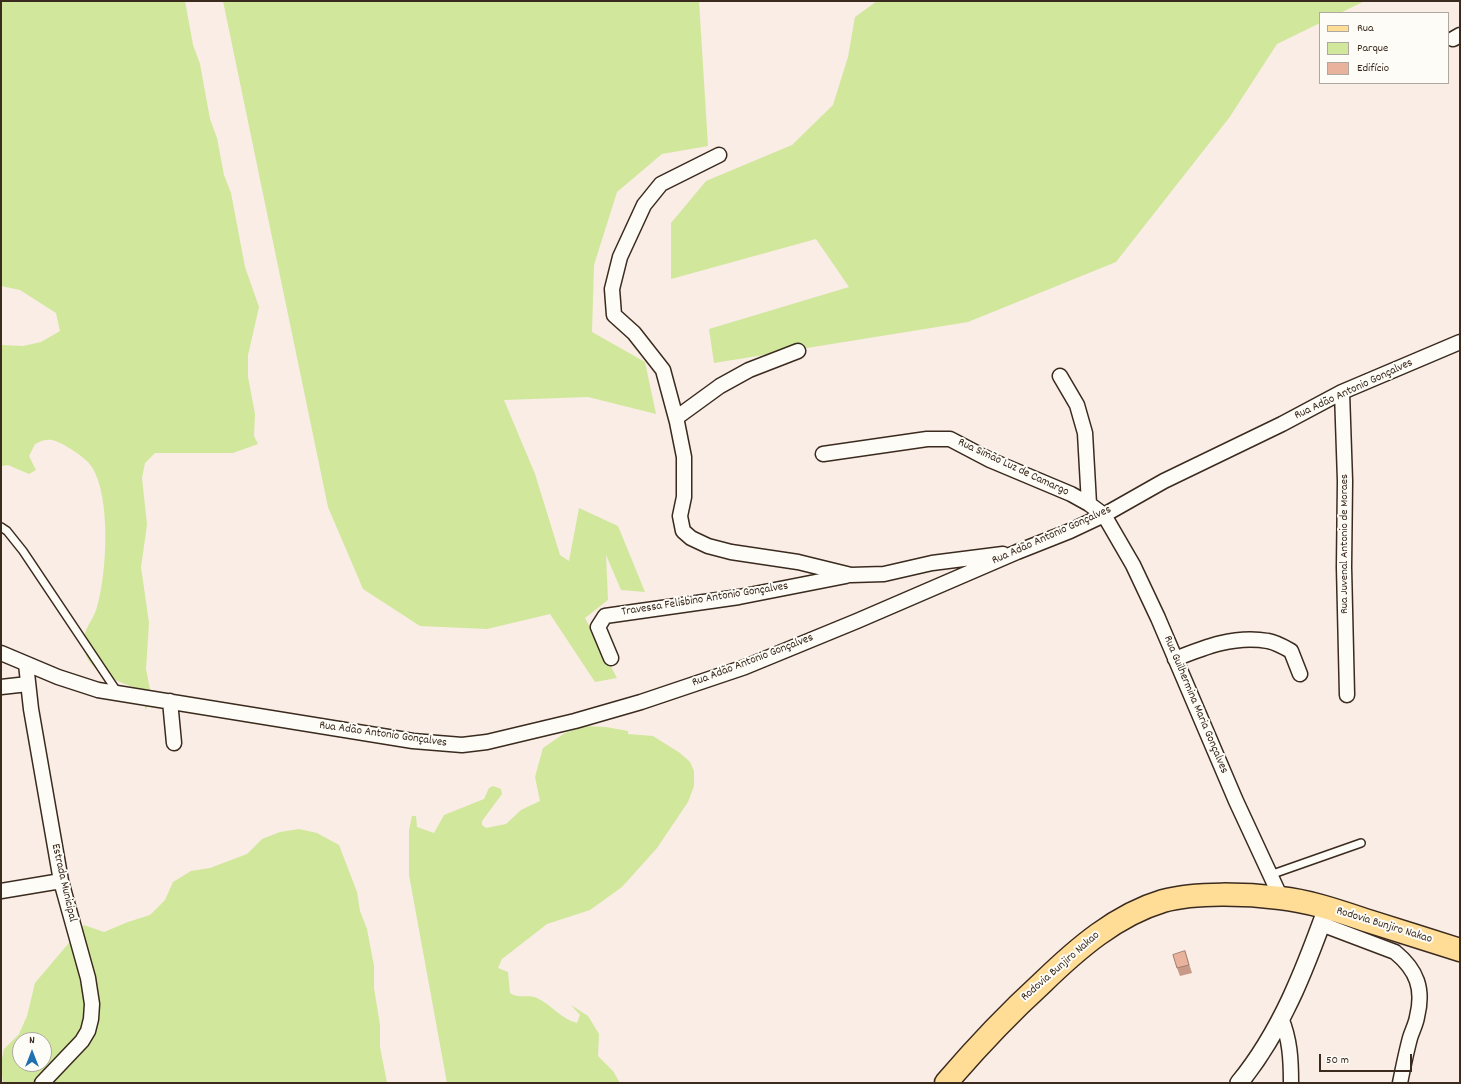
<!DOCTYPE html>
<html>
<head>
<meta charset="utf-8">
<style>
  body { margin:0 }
  #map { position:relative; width:1461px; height:1084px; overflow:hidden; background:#f9ede5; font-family:Dekko,sans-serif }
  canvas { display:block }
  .frame { position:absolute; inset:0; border:2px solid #3b2a1e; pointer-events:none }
  .legend { position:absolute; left:1319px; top:12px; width:130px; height:72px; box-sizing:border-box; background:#fdfcf7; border:1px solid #afa8a0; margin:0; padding:5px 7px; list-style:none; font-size:12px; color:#3b2a1e }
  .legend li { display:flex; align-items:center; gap:8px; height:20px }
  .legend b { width:20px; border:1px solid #afa8a0 }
  .north { position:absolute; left:12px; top:1032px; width:40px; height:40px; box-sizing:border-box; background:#fdfcf7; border:1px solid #afa8a0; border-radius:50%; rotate:0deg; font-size:11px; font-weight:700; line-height:16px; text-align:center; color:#3b2a1e }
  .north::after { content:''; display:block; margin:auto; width:14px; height:18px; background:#1f6fb2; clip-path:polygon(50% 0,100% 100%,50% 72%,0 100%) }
  .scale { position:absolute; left:1319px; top:1054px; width:93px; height:18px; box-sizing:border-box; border:2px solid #3b2a1e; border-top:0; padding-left:5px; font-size:12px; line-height:14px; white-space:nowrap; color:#3b2a1e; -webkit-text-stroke:3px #fdfcf7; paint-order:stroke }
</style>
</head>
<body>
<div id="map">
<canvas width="1461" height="1084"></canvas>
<div class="frame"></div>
<ul class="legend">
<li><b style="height:5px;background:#ffdd96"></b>Rua</li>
<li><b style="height:11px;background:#d1e79c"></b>Parque</li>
<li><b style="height:11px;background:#e8b29d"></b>Edifício</li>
</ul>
<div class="north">N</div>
<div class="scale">50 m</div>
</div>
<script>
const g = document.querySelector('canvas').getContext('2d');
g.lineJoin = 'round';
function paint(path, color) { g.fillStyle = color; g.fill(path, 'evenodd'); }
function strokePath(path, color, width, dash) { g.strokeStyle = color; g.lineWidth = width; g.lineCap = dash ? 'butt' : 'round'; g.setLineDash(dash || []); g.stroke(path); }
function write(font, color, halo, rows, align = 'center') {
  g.font = font + ' Dekko,sans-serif'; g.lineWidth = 4; g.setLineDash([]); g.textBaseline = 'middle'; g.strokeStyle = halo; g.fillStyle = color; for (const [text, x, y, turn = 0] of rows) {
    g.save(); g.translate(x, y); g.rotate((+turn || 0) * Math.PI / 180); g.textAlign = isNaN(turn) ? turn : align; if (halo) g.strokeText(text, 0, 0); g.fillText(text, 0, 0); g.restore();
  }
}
paint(new Path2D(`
  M1,1H185L193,45L200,64L210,119L217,138L224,175L231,193L245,267L259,307L248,355V377L255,414L254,436L258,444L233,453H155L145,463L142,478L147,525L141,567L149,623L146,669L151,695L150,704L145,710C145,707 147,701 146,698C141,683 92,681 85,652C80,629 92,625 97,607C107,573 111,497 92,467C87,460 80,455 74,451C66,446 55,438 46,440C42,440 38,443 35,444L29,456L36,470L29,474L8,465L1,466V345L23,346L41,342L60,331L56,313L20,290L1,286Z
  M223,1H699L708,146L662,154L617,192L594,265L592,332L645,362L656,414L588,397L504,400L535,474L560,555L569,561L579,508L618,526L645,592L621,590L606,555L608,600L585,618L617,678L595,682L550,614L487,629L420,626L363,589L328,507Z
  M877,1H1365L1340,13H1320V23L1277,44L1229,118L1116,262L968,322L714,363L709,329L849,287L816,239L671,279V223L706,181L792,145L833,105L848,57L855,17Z
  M584,726L606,727L628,731V734L653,736L680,753L690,762L694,771V786L688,802L657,848L622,887L590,910L547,924L502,959L498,968L508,972L510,993C518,999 529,994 537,998C552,1005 561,1019 577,1023L580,1015L571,1005L588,1016L599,1034L598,1056L613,1071L620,1083H447L409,875V830L412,816H416L417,827L434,833L444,815L484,799L489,788L493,786L501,789L502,794L482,821V825L486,828L506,824L521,810L540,801L535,777L543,748L565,733Z
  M299,829L317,833L339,845L357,892L360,911L367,929L374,966V988L380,1025V1047L387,1083H3L1,1064L4,1049L19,1034L27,1016L35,983L84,925L104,932L128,922L150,915L165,900L173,882L191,871L210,868L247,854L262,839L280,832ZM20,1040H44V1064H20Z`), '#d1e79c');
const service = new Path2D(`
  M1,527L7,531L23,551L118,693
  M1270,875L1361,843`);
const minor = new Path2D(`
  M1453,39L1460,35
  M719,155L661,184L644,205L620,257L612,289L614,315L634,333L663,370L677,422L684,457V497L680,516L683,531L691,538L708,546L731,552L798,562L851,575L884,574L932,563L1003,554
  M1060,376L1077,405L1085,433L1089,504
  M1342,392L1345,481L1344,567L1347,695
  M676,418L720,386L749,370L798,351
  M823,454L927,439H950L990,460L1071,494L1089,504L1104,515L1133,565L1158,618L1236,801L1281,898
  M1,653L58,677L98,690L413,741L462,745L487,742L575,721L641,702L745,667L857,621L1017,552L1070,531L1104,515L1164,481L1282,424L1342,392L1460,342
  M611,658L598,627L605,616L739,597L846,576
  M1175,659C1205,647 1235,635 1268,641C1275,642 1284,647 1291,651L1300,674
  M26,664L31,709L61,881L88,978L92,1004L91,1019L88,1031L82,1041L42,1083
  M1,687L28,684
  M170,701L174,743
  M1,891L61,881
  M1321,924L1395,952C1417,970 1424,989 1417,1017C1416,1024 1412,1031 1410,1038C1406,1053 1403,1068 1400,1083
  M1281,1018C1290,1039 1291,1060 1291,1083`);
const tertiary = new Path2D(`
  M1239,1083C1281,1032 1305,969 1327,908`);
const primary = new Path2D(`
  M946,1083C976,1048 1008,1014 1042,983C1077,949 1116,915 1163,901C1196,892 1247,894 1280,898C1309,901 1338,911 1365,920C1397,930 1428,940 1460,950`);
strokePath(service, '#3b2a1e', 10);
strokePath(minor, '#3b2a1e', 17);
strokePath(tertiary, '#3b2a1e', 20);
strokePath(primary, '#3b2a1e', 25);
strokePath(service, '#fdfcf7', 7);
strokePath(minor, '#fdfcf7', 14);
strokePath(tertiary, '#fdfcf7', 17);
strokePath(primary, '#ffdd96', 22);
paint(new Path2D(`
  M1185,951L1192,973L1180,976L1177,968Z`), '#c89987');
const building = new Path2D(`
  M1185,951L1189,965L1177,968L1173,955Z`);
paint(building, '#e8b29d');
strokePath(building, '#a27d6e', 1);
write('12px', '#3b2a1e', '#fdfcf7', [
  ["Rua Adão Antonio Gonçalves",1354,390,-25],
  ["Rua Simão Luz de Camargo",1013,468,25],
  ["Rua Adão Antonio Gonçalves",1052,536,-24],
  ["Rua Juvenal Antonio de Moraes",1345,544,-90],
  ["Travessa Felisbino Antonio Gonçalves",705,600,-9],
  ["Rua Adão Antonio Gonçalves",753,661,-21],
  ["Rua Guilhermina Maria Gonçalves",1195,705,67],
  ["Rua Adão Antonio Gonçalves",383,735,8],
  ["Estrada Municipal",63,883,77],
  ["Rodovia Bunjiro Nakao",1384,926,17],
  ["Rodovia Bunjiro Nakao",1061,967,-41]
]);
</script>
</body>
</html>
